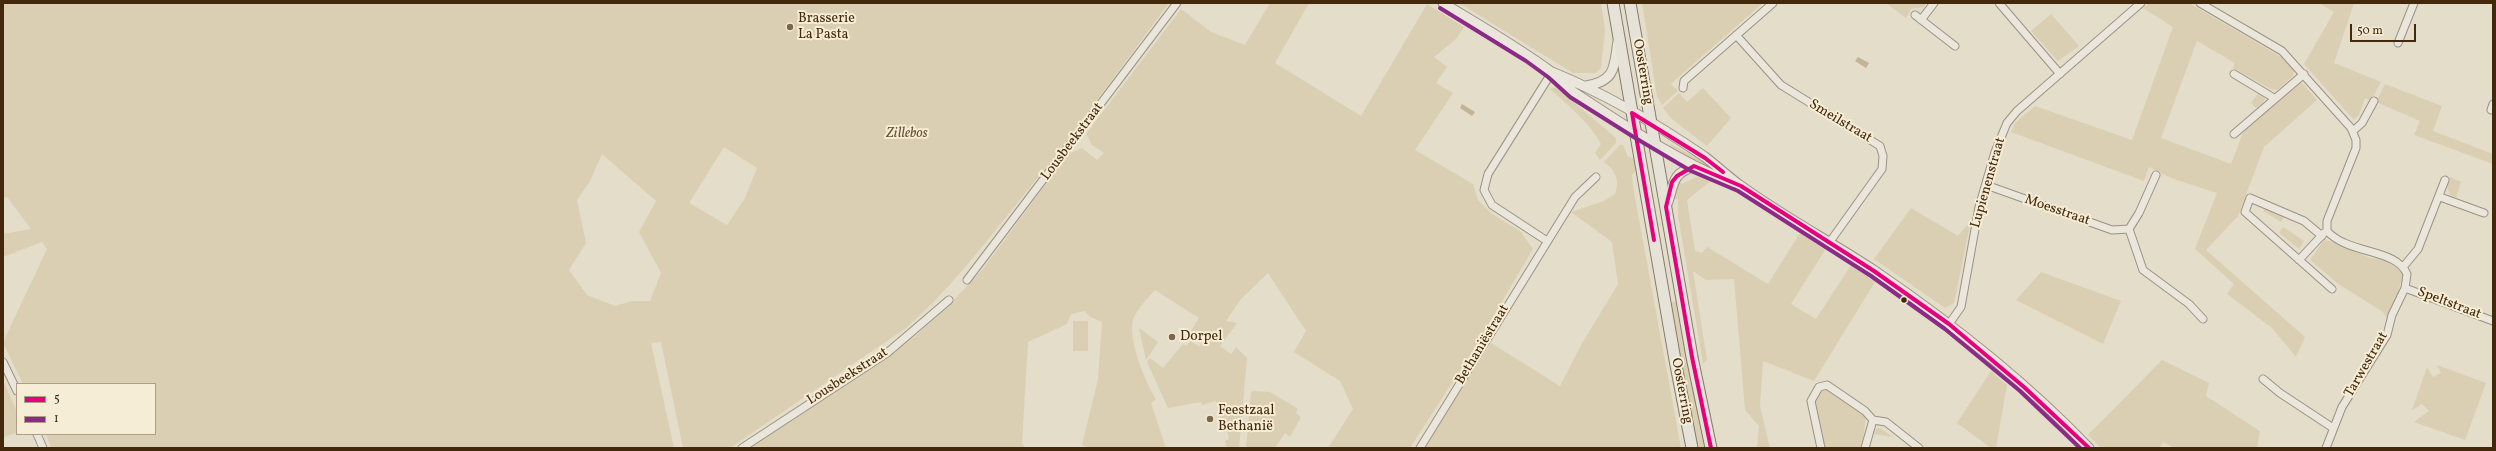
<!DOCTYPE html>
<html>
<head>
<meta charset="utf-8">
<style>
  body { margin:0 }
  #map { position:relative; width:2496px; height:451px; overflow:hidden; background:#e4ddca; font-family:Vollkorn,serif }
  canvas { display:block }
  .frame { position:absolute; inset:0; border:4px solid #44280c; pointer-events:none }
  .legend { position:absolute; left:16px; top:383px; width:140px; height:52px; box-sizing:border-box; background:#f5edd5; border:1px solid #ae9e85; margin:0; padding:5px 7px; list-style:none; font-size:12px; color:#44280c }
  .legend li { display:flex; align-items:center; gap:8px; height:20px }
  .legend b { width:20px; border:1px solid #ae9e85 }
  .scale { position:absolute; left:2350px; top:24px; width:66px; height:18px; box-sizing:border-box; border:2px solid #44280c; border-top:0; padding-left:5px; font-size:12px; line-height:14px; white-space:nowrap; color:#44280c; -webkit-text-stroke:3px #f5edd5; paint-order:stroke }
</style>
</head>
<body>
<div id="map">
<canvas width="2496" height="451"></canvas>
<div class="frame"></div>
<ul class="legend">
<li><b style="height:5px;background:#e6007e"></b>5</li>
<li><b style="height:5px;background:#8c2b87"></b>1</li>
</ul>
<div class="scale">50 m</div>
</div>
<script>
const g = document.querySelector('canvas').getContext('2d');
g.lineJoin = 'round';
function paint(path, color) { g.fillStyle = color; g.fill(path, 'evenodd'); }
function strokePath(path, color, width, dash) { g.strokeStyle = color; g.lineWidth = width; g.lineCap = dash ? 'butt' : 'round'; g.setLineDash(dash || []); g.stroke(path); }
function write(font, color, halo, rows, align = 'center') {
  g.font = font + ' Vollkorn,serif'; g.lineWidth = 4; g.setLineDash([]); g.textBaseline = 'middle'; g.strokeStyle = halo; g.fillStyle = color; for (const [text, x, y, turn = 0] of rows) {
    g.save(); g.translate(x, y); g.rotate((+turn || 0) * Math.PI / 180); g.textAlign = isNaN(turn) ? turn : align; if (halo) g.strokeText(text, 0, 0); g.fillText(text, 0, 0); g.restore();
  }
}
paint(new Path2D(`
  M3,3H1169C1117,73 1066,143 1011,211C978,252 946,293 906,328L730,448H683L661,342L651,343L674,448H51L46,434H155V384H23L4,345L5,338L47,249L42,242L3,257V234L31,229L7,197L3,198ZM724,147L757,168L745,198L727,225L689,203ZM602,154L656,201L639,232L661,273L650,301H632L615,306L587,295L569,270L586,243L577,200L590,181Z
  M1270,3H1309L1275,63L1361,116L1427,4L1464,27L1456,39L1434,57L1447,67L1436,83L1453,93L1415,150L1473,184L1478,200L1491,213L1521,232L1533,249L1475,347L1410,448H1328L1353,409L1340,381L1294,352L1306,331L1268,273L1241,299L1226,321L1237,323L1220,346L1231,354L1236,347L1247,358L1239,448H1227L1225,441L1229,439L1227,430H1224L1216,401L1202,405L1201,402L1168,408L1147,362L1150,358L1163,368L1183,344L1186,346L1191,341L1199,347L1204,340L1198,336L1194,341L1188,336L1199,318L1155,290C1148,298 1136,310 1133,320C1128,340 1145,382 1156,399L1151,403L1166,448H1089L1082,445L1098,379L1102,322L1090,317L1085,311L1071,314L1067,324L1028,342L1022,443L1025,448H750L914,337L949,305L983,269L1068,154L1082,148L1097,160L1104,153L1092,145L1086,134L1181,9L1211,32L1245,45Z
  M1459,3H1601L1605,30L1601,68L1595,73H1573Z
  M1642,3H1763L1674,81L1671,84L1678,91L1662,105L1657,96Z
  M1886,3H1926L1924,7L1911,9L1906,18Z
  M2149,3H2189L2283,58L2294,71L2293,76L2277,90L2271,89L2233,68L2235,63L2197,41L2161,138L2231,164L2244,130L2291,88L2300,83L2303,84L2317,100L2264,147L2238,216L2206,250L2305,337L2296,357L2272,328L2227,294L2234,284L2195,249L2217,193L2171,178L2149,167L2144,181L2011,132L2015,123L2035,106L2132,140L2173,27L2143,8Z
  M2319,3H2354L2334,63L2381,82L2371,101L2365,98L2359,115L2354,120L2304,64L2334,12Z
  M2051,14L2079,46L2058,61L2031,31Z
  M2385,84L2442,106L2433,131L2493,154V164L2414,135L2420,121L2376,102Z
  M1556,87L1616,138V143L1600,160L1595,153L1601,144C1589,122 1569,106 1550,89Z
  M1703,88L1731,118L1707,146L1672,119L1663,108L1679,93L1687,102Z
  M2259,92L2265,98L2263,103L2256,108L2251,103Z
  M1670,144L1713,166L1714,170L1671,149Z
  M1620,145H1623L1628,157L1635,159L1636,171L1632,175L1633,187L1681,448H1424L1491,343L1560,386L1581,345L1618,284L1612,242L1571,212L1604,201L1615,194C1620,180 1616,171 1604,162Z
  M1696,177L1715,180L1708,183L1687,200L1695,251L1702,253L1707,247L1768,284L1800,233L1825,250L1791,304L1816,319L1851,265L1875,282L1814,381L1763,361L1760,406L1770,448H1757L1759,426L1745,410L1734,279L1706,280L1693,271L1707,360L1703,364L1678,215V199H1673L1678,180L1682,184Z
  M2450,177L2461,182L2456,198L2450,195L2447,187Z
  M1911,208L1958,236L1971,220L1954,303L1945,308L1874,259Z
  M2265,209L2284,217L2281,222L2263,211Z
  M2283,227L2304,241L2299,249L2279,233Z
  M2324,240L2334,242L2370,258L2384,259L2398,264L2403,273L2398,293L2386,318L2383,312L2337,283L2310,260Z
  M2041,272L2121,301L2103,344L2016,300Z
  M1677,301L1689,371L1707,448H1698L1670,303Z
  M1073,321H1088V351H1073Z
  M1139,328L1158,342L1146,360Z
  M2162,360L2209,383L2206,396L2260,431L2257,448H2174L2163,442L2159,448H2101L2088,435Z
  M2437,365L2486,383L2465,440L2414,422L2429,411L2422,404L2412,410L2427,367L2433,377L2441,373Z
  M1991,371L2007,385L1996,448H1991L1957,423Z
  M3,380L17,412V433L3,437Z
  M1826,388L1866,417L1862,448H1824L1814,404C1815,397 1818,389 1826,388Z
  M1254,391L1270,392L1298,409L1296,413L1301,417L1290,437L1285,433L1275,448H1246L1251,392Z
  M1880,428L1893,437L1874,434L1876,429Z`), '#dacfb3');
paint(new Path2D(`
  M1858,57L1869,63L1866,68L1855,61Z
  M1462,104L1475,112L1472,116L1460,108Z`), '#c3b498');
const minor = new Path2D(`
  M1999,3L2060,74
  M2200,3L2282,51L2351,128L2356,140V148L2327,221V231C2349,255 2396,248 2407,274L2405,288L2392,315L2387,335L2342,407L2326,448
  M1915,15L1955,46
  M1921,20L1934,3
  M1736,35L1781,85L1880,146L1883,156L1882,169L1829,243
  M2398,43L2414,3
  M2234,74L2274,98
  M1683,88L1684,81L1773,3
  M2491,110L2493,104
  M2353,131L2362,123L2374,101
  M2234,134L2304,74
  M2156,175L2139,213L2129,229L2143,270L2189,304L2203,319
  M1986,185L2112,230L2129,229
  M2440,197L2484,213
  M2322,236L2304,221L2250,198L2245,212L2332,289
  M1547,241L1492,205L1484,190L1488,174L1552,72
  M2299,260L2324,233
  M2404,266L2418,249L2445,180
  M967,280L1177,3
  M2405,288L2493,321
  M1949,324L1961,307L1979,207L1995,152L2007,123L2017,111L2141,3
  M3,362L17,391
  M2263,379L2280,393L2333,428
  M37,434L43,448
  M742,448L887,353L949,300
  M1420,448L1575,197L1596,177
  M1821,448L1811,401L1819,387L1827,385L1865,411L1873,420L1886,422L1919,448
  M1865,448L1873,420`);
const tertiary = new Path2D(`
  M1443,3C1479,25 1516,46 1550,71C1559,77 1566,86 1575,93C1622,124 1681,163 1733,183
  M1552,72C1606,94 1657,124 1705,157C1717,166 1728,177 1741,186C1784,217 1831,242 1875,271C1951,323 2025,381 2089,448
  M1586,86C1616,81 1614,67 1618,41
  M1666,207C1675,186 1669,175 1694,166`);
const primary = new Path2D(`
  M1613,3L1675,360L1692,448
  M1630,3L1692,357L1711,448`);
strokePath(minor, '#9a9284', 9);
strokePath(tertiary, '#9a9284', 11);
strokePath(primary, '#82796b', 13);
strokePath(minor, '#eae6dc', 7);
strokePath(tertiary, '#eae6dc', 9);
strokePath(primary, '#e6e2d7', 11);
strokePath(new Path2D(`
  M1632,113L1705,158L1723,172
  M1632,113L1654,240
  M1711,448L1692,357L1666,207L1672,182L1677,176L1694,166L1741,186L1874,271L1949,324L2024,387L2089,448`), '#e6007e', 4);
strokePath(new Path2D(`
  M1440,8L1526,61L1548,77L1570,97L1632,136L1691,171L1738,191L1871,276L1945,329L2020,391L2080,448`), '#8c2b87', 4);
for (const [x, y, r, color] of [
  [790,27,4,"#7c674e"],
  [1904,300,3.5,"#44280c"],
  [1172,337,4,"#7c674e"],
  [1210,419,4,"#7c674e"]
]) { const dot = new Path2D(); dot.arc(x, y, r, 0, 2 * Math.PI); g.fillStyle = color; g.fill(dot); strokePath(dot, '#f5edd5', 1.5); }
write('14px', '#44280c', '#f5edd5', [
  ["Brasserie",798,19],
  ["La Pasta",798,35],
  ["Dorpel",1180,337],
  ["Feestzaal",1218,411],
  ["Bethanië",1218,427]
], 'left');
write('14px', '#44280c', '#f5edd5', [
  ["Oosterring",1642,72,80],
  ["Smeilstraat",1840,122,31],
  ["Lousbeekstraat",1073,142,-53],
  ["Lupienenstraat",1989,183,-74],
  ["Moesstraat",2057,211,19],
  ["Speltstraat",2449,304,21],
  ["Bethaniëstraat",1483,345,-59],
  ["Tarwestraat",2367,365,-60],
  ["Lousbeekstraat",848,377,-33],
  ["Oosterring",1681,391,79]
]);
write('italic 14px', '#684f31', '#f5edd5', [
  ["Zillebos",907,134]
]);
</script>
</body>
</html>
